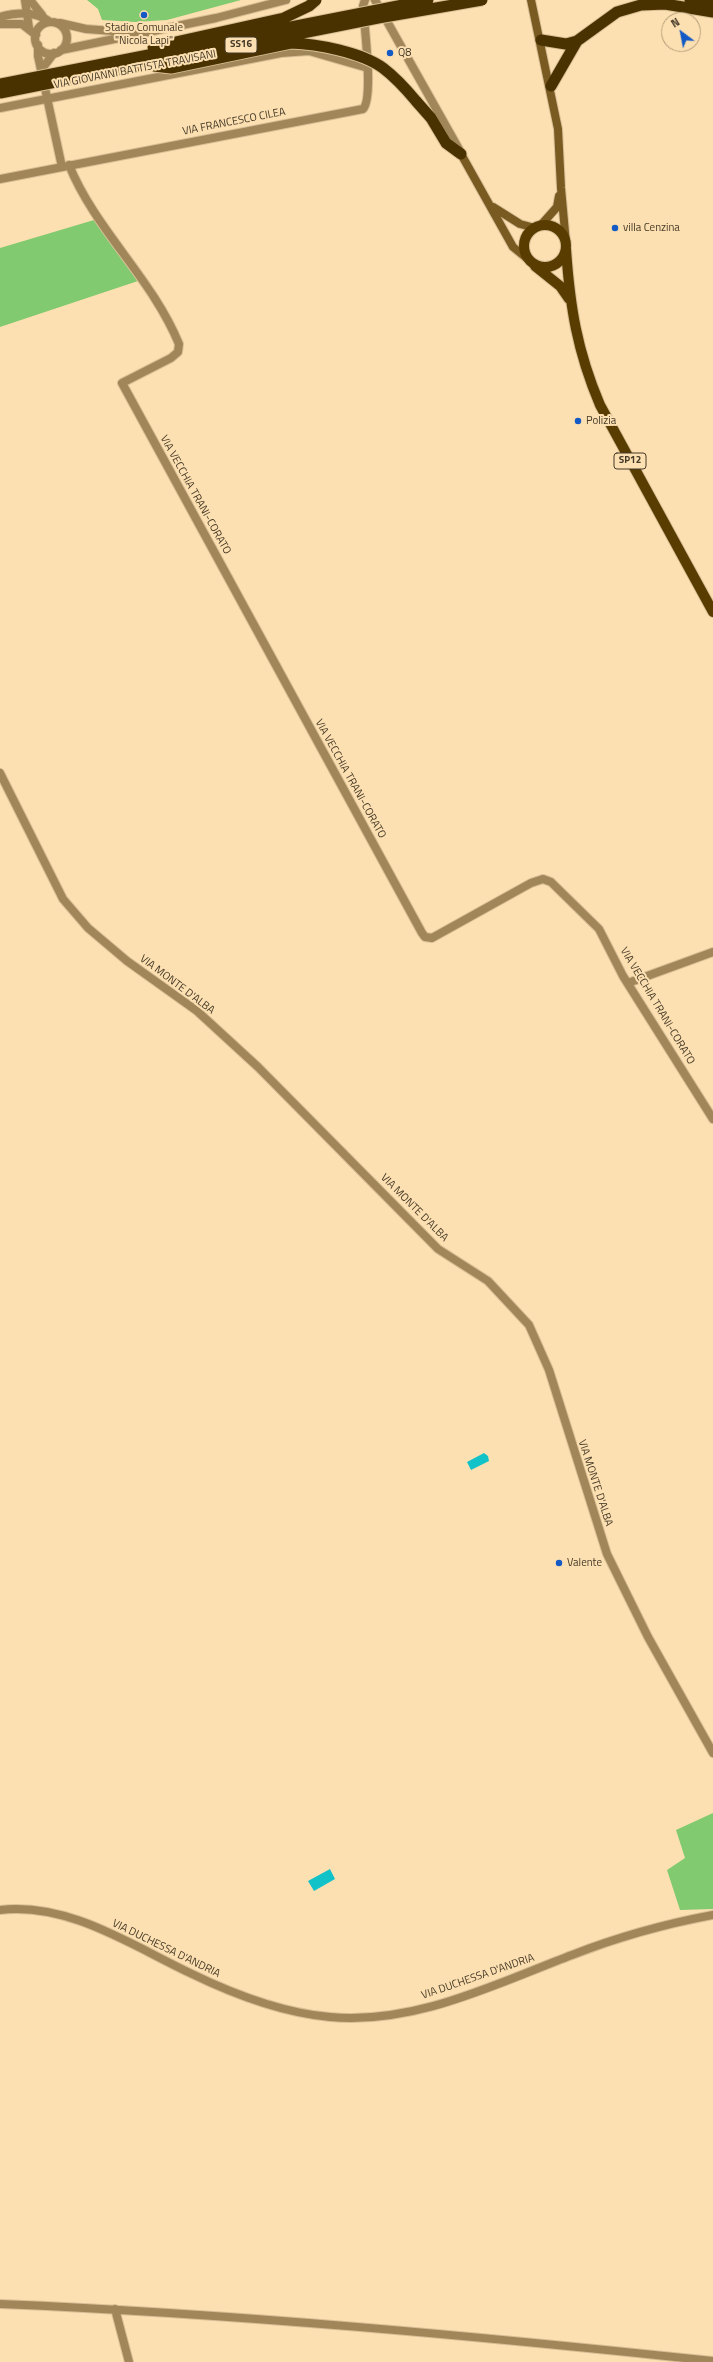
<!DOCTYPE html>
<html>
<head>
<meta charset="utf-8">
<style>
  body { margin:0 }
  #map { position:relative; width:713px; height:2362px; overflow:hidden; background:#fde0b2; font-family:"Titillium Web",sans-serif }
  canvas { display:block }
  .north { position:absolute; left:661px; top:12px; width:40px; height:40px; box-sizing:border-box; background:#fde0b2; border:1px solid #b39d7a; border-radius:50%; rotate:328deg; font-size:11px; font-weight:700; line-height:16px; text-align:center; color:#443926 }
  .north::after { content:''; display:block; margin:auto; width:14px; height:18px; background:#145ac5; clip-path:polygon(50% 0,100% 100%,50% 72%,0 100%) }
</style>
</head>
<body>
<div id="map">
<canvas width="713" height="2362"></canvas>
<div class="north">N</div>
</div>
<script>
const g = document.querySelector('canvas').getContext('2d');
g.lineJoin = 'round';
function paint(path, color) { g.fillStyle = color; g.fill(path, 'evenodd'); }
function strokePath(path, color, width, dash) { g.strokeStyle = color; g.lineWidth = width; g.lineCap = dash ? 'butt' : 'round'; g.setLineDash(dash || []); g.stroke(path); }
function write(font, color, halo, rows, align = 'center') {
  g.font = font + ' "Titillium Web",sans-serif'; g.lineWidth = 4; g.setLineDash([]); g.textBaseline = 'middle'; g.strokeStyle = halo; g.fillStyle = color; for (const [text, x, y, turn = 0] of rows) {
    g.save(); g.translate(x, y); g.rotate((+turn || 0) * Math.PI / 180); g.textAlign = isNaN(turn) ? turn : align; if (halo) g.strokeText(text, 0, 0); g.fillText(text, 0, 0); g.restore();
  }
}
paint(new Path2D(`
  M87,0H241L167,20L135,22L102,20L98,9Z
  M94,220L138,281L0,327V248Z
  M713,1813V1909L680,1910L667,1870L685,1858L676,1830Z`), '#81ca70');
paint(new Path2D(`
  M484,1453L488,1456L489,1461L471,1470L467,1462Z
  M330,1869L335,1879L314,1891L308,1881Z`), '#11c2c9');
const minor = new Path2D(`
  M25,0L29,28
  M30,0L42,15
  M38,45V56L62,167
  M41,70L54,53
  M0,108L281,53L309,51L368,68
  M69,165C96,231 152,278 179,344L178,352L171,358L122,383L422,933L425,937L432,938L531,883L543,879L551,882L599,929L623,976L713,1119
  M0,179L363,109C374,98 364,24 363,6L365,0
  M0,773L63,899L88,928L127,961L197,1011L258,1067L438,1249L488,1281L529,1325L549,1370L607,1554L648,1637L713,1753
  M628,983L713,952
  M0,1910C68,1902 131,1945 190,1973C231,1993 283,2013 330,2017C415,2025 495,1984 572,1955C618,1937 665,1924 713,1915
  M0,2304C238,2314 476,2336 713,2361
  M115,2309L129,2362`);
const tertiary = new Path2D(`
  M375,0L460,151
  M0,17C18,12 35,11 50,22
  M35 38a16 16 0 1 1 32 0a16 16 0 1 1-32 0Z
  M60,23L86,29L127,32
  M0,24H22L36,35
  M61,50L216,18L286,0`);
const secondary = new Path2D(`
  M531,0L558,129L561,188L566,243
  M461,154L513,247L529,260
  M493,207L520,224L535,228
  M541,225L557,207L559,196`);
const primary = new Path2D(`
  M524 246a21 21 0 1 1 42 0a21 21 0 1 1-42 0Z
  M566,249C570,307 577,351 600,405L713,612
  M535,266L560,286L569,299`);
const trunk = new Path2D(`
  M690,0L713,3
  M541,40L566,44L577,41
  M551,86L577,41L617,12L641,5L665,4L713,12
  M416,101L431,118L446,143L461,154`);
strokePath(minor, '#d8bf96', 10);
strokePath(tertiary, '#d8bf96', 10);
strokePath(secondary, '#d8bf96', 10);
strokePath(primary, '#d8bf96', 12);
strokePath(trunk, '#d8bf96', 13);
strokePath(minor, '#a18659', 8);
strokePath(tertiary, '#a18659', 8);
strokePath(secondary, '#795a21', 8);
strokePath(primary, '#593d00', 10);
strokePath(trunk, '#4a3200', 11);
const trunkBridge = new Path2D(`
  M153,47L284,18L309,6L316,0
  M154,66L171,68L291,43C317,44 361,52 383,68C395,77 406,89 416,101
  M0,84L428,0
  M0,93L378,18L482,0`);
strokePath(trunkBridge, '#d8bf96', 13, []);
strokePath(trunkBridge, '#4a3200', 11);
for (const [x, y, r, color] of [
  [144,15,4,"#145ac5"],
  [390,53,4,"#145ac5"],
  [615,228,4,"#145ac5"],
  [578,421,4,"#145ac5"],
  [559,1563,4,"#145ac5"]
]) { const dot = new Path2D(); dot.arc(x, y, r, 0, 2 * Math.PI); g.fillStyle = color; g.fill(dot); strokePath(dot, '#fde0b2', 1.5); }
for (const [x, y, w] of [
  [241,45,32],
  [630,461,32]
]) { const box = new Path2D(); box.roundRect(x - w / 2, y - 8, w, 16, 3); g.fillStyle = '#fde0b2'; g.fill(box); strokePath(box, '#443926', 1); }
write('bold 10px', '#443926', null, [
  ["SS16",241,45],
  ["SP12",630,461]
]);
write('11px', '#443926', '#fde0b2', [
  ["Stadio Comunale",144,28,"center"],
  ["\"Nicola Lapi\"",144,41,"center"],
  ["Q8",398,53],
  ["villa Cenzina",623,228],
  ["Polizia",586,421],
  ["Valente",567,1563]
], 'left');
write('11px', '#443926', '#fde0b2', [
  ["VIA GIOVANNI BATTISTA TRAVISANI",135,70,-11],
  ["VIA FRANCESCO CILEA",234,122,-11],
  ["VIA VECCHIA TRANI-CORATO",195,495,61],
  ["VIA VECCHIA TRANI-CORATO",350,779,61],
  ["VIA MONTE D'ALBA",177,985,37],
  ["VIA VECCHIA TRANI-CORATO",657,1006,59],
  ["VIA MONTE D'ALBA",414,1208,45],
  ["VIA MONTE D'ALBA",595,1483,72],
  ["VIA DUCHESSA D'ANDRIA",166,1949,26],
  ["VIA DUCHESSA D'ANDRIA",478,1977,-19]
]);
</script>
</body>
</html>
